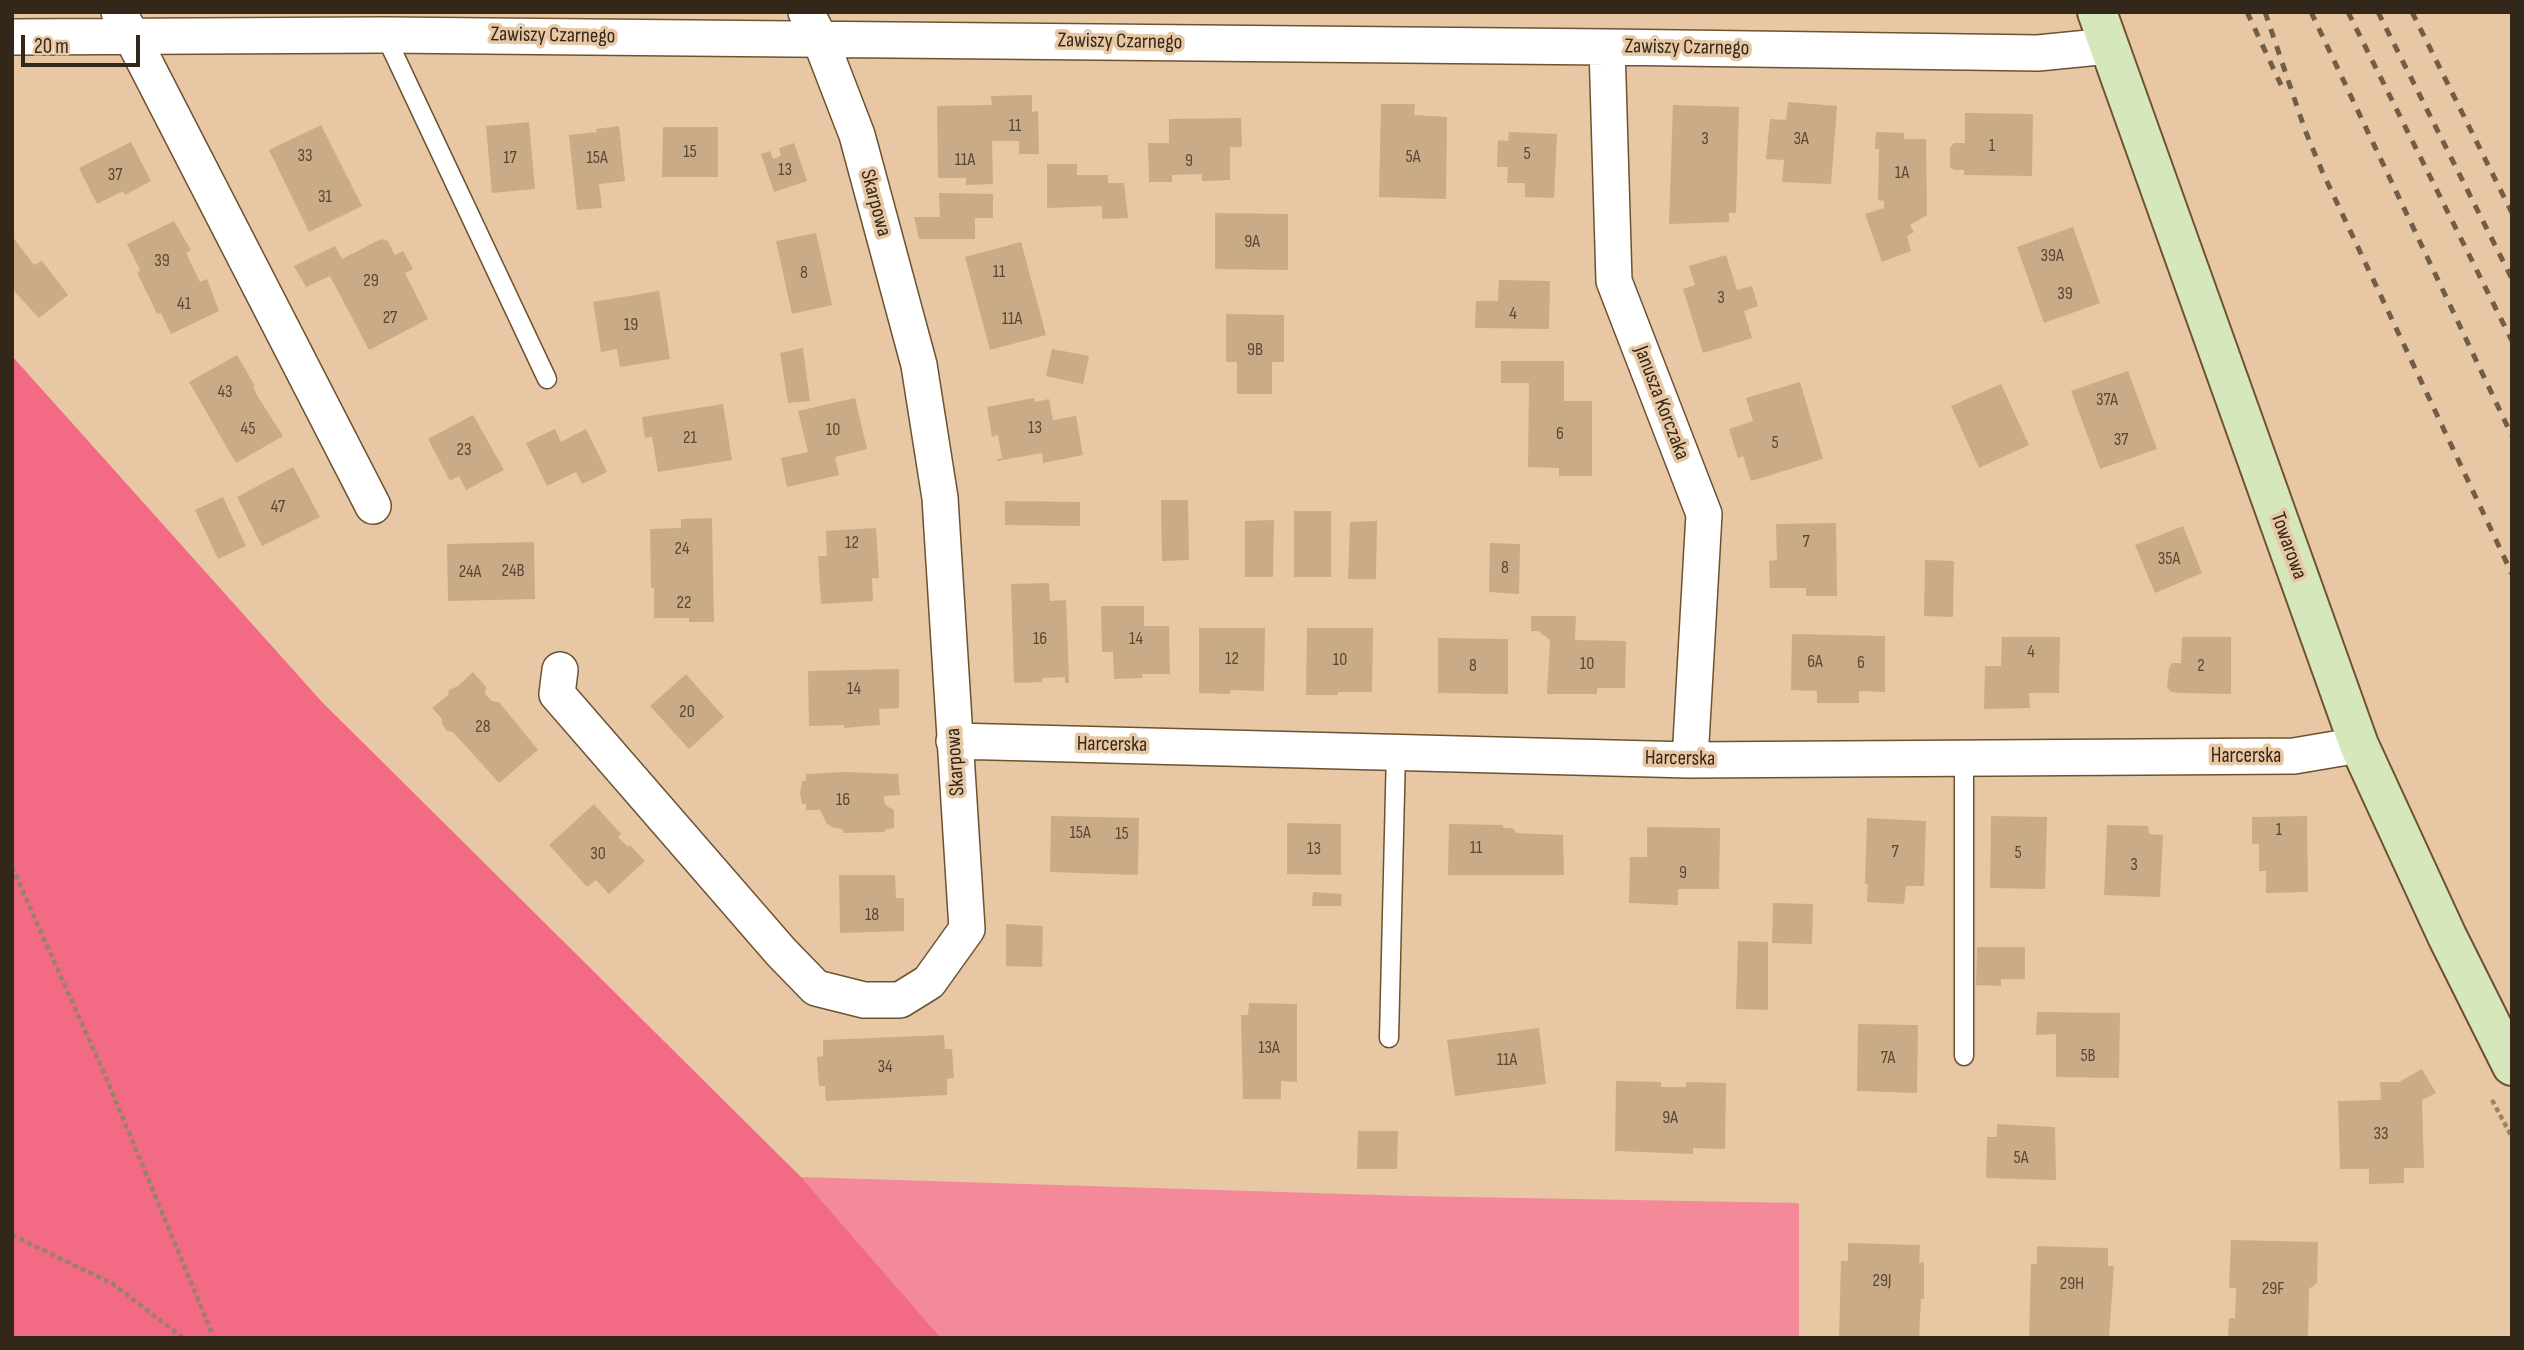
<!DOCTYPE html>
<html>
<head>
<meta charset="utf-8">
<style>
  body { margin:0 }
  #map { position:relative; width:2524px; height:1350px; overflow:hidden; background:#e8c8a4; font-family:"Sofia Sans Condensed",sans-serif }
  canvas { display:block }
  .frame { position:absolute; inset:0; border:14px solid #332719; pointer-events:none }
  .scale { position:absolute; left:21px; top:35px; width:119px; height:32px; box-sizing:border-box; border:4px solid #332719; border-top:0; padding-left:9px; font-size:21px; line-height:24px; white-space:nowrap; color:#332719; -webkit-text-stroke:5px #e8c8a4; paint-order:stroke }
</style>
</head>
<body>
<div id="map">
<canvas width="2524" height="1350"></canvas>
<div class="frame"></div>
<div class="scale">20 m</div>
</div>
<script>
const g = document.querySelector('canvas').getContext('2d');
g.lineJoin = 'round';
function paint(path, color) { g.fillStyle = color; g.fill(path, 'evenodd'); }
function strokePath(path, color, width, dash) { g.strokeStyle = color; g.lineWidth = width; g.lineCap = dash ? 'butt' : 'round'; g.setLineDash(dash || []); g.stroke(path); }
function write(font, color, halo, rows, align = 'center') {
  g.font = font + ' "Sofia Sans Condensed",sans-serif'; g.lineWidth = 7; g.setLineDash([]); g.textBaseline = 'middle'; g.strokeStyle = halo; g.fillStyle = color; for (const [text, x, y, turn = 0] of rows) {
    g.save(); g.translate(x, y); g.rotate((+turn || 0) * Math.PI / 180); g.textAlign = isNaN(turn) ? turn : align; if (halo) g.strokeText(text, 0, 0); g.fillText(text, 0, 0); g.restore();
  }
}
paint(new Path2D(`
  M801,1177L1410,1196L1799,1203V1338H941Z`), '#f48999');
paint(new Path2D(`
  M12,356L322,702L801,1177L941,1338H12Z`), '#f36a84');
paint(new Path2D(`
  M1032,95V112L1038,111L1039,154H1019V141H992L993,184L966,185V178H938L937,106L992,105L991,96Z
  M1788,102L1837,106L1831,184L1782,182L1784,160L1766,159L1770,119L1786,120Z
  M1381,104H1415L1414,115L1447,117L1446,199L1379,197Z
  M1673,105L1739,107L1736,213H1729V222L1669,224Z
  M1965,113L2033,114L2032,176L1964,175V170H1954L1950,167V148L1954,143H1965Z
  M1241,118L1242,147H1230V180L1202,181V174L1172,175V182H1149L1148,143H1169V119Z
  M529,122L535,189L492,193L486,126Z
  M321,125L362,206L309,232L269,150Z
  M619,126L625,181L599,184L602,208L577,210L569,135L597,132L596,129Z
  M663,127H718V177H662Z
  M1509,132L1557,134L1554,198L1525,197V183H1507L1508,167H1497L1498,140L1508,141Z
  M1876,132L1904,133V139H1926L1927,215L1910,225L1914,232L1907,236L1911,251L1882,262L1865,214L1884,208V201L1878,200L1879,149H1875Z
  M131,142L151,181L125,195L123,191L97,204L79,168Z
  M794,143L807,181L774,192L761,154L770,151L773,159L781,156L779,148Z
  M1047,164H1077V175H1108V183H1124L1128,218L1102,219V206L1047,208Z
  M939,193L993,194V218H975V239H919L914,217H940Z
  M1215,213L1288,214V270L1215,269Z
  M174,221L191,250L186,253L200,282L207,279L219,311L171,334L161,313L157,314L147,293L137,273L140,270L127,244Z
  M2073,227L2100,303L2044,323L2017,247Z
  M816,233L832,305L792,314L776,241Z
  M12,236L34,265L42,261L68,295L39,318L12,289Z
  M381,239L388,241L395,255L403,251L413,269L405,273L428,319L369,350L330,276L306,287L294,266L335,246L342,259Z
  M1021,242L1046,335L990,350L965,257Z
  M1726,255L1737,290L1752,286L1758,306L1744,311L1752,338L1703,353L1683,289L1695,285L1689,266Z
  M1499,280L1550,281L1549,329L1475,328L1476,301H1498Z
  M659,291L670,359L620,367L617,349L601,352L593,302Z
  M1226,314L1284,315V362H1272V394H1237V362H1226Z
  M803,348L810,401L788,403L780,353Z
  M1052,349L1089,356L1083,384L1046,376Z
  M237,355L255,386L253,387L258,397L283,436L236,463L189,382Z
  M1501,361H1564V401H1592V476H1559V468L1528,467L1529,383H1501Z
  M2128,371L2157,449L2100,469L2071,391Z
  M1800,382L1823,459L1751,481L1743,456L1738,458L1729,429L1753,421L1746,398Z
  M2001,384L2029,445L1979,468L1951,406Z
  M855,398L867,449L835,457L839,475L787,487L781,458L808,452L798,411Z
  M1034,398L1035,402L1049,399L1053,420L1076,416L1083,455L1043,463L1042,453L997,461V459L1002,458L998,435L992,437L987,407Z
  M723,404L732,460L658,472L652,437L645,438L642,417Z
  M473,415L504,470L466,490L459,476L450,481L428,439Z
  M555,429L561,442L586,429L607,472L582,484L576,472L547,486L526,443Z
  M293,467L320,517L262,546L237,497Z
  M223,497L246,546L218,559L195,510Z
  M1161,500H1188L1189,560L1162,561Z
  M1005,501L1080,502V526L1005,525Z
  M1294,511H1331V577H1294Z
  M712,518L714,622H689V618H654V588H651L650,529L681,528V519Z
  M1274,520L1273,577H1245V521Z
  M1377,521L1376,579H1348L1350,522Z
  M1836,523L1837,596H1806V588H1770L1769,561L1777,560L1776,524Z
  M2183,526L2202,573L2155,593L2135,545Z
  M876,528L879,578H872L873,601L821,604L818,556H827L826,531Z
  M534,542L535,599L448,601L447,544Z
  M1490,543L1520,544L1519,594L1489,592Z
  M1925,560L1954,561L1953,617L1924,616Z
  M1049,583L1050,601L1066,600L1069,683H1065V677L1042,678V682L1014,683L1011,584Z
  M1101,606H1144V626H1169L1170,674H1142L1143,678L1114,679L1113,652H1102Z
  M1531,616H1576L1575,640L1626,641L1625,688H1597V694H1547L1550,640L1538,631H1531Z
  M1199,628H1265L1264,691L1230,690V694L1199,693Z
  M1307,628H1373L1372,692H1338V695H1306Z
  M1792,634L1885,636V692L1859,691V703H1817V691L1791,690Z
  M2002,637H2060L2059,693H2029L2030,708L1984,709L1985,666H2001Z
  M2182,637H2231V694L2181,693L2171,692L2167,687L2169,668L2172,663H2181Z
  M1438,638L1508,639V694L1438,693Z
  M899,669V708L879,709L880,725L844,728V725L809,726L808,671Z
  M473,672L486,687L485,694L492,701L499,702L538,750L499,783L453,732L447,731L442,724V719L432,708L448,695L449,690L458,686Z
  M686,674L724,717L689,749L650,706Z
  M843,772L898,774L900,795L884,796L885,805L894,810V828L885,829V832L843,833V829L834,828L827,824L820,810H806V804H802L800,793L802,781H806V774Z
  M594,804L621,834L618,837L628,847L630,845L645,861L609,894L596,880L587,887L549,845Z
  M1051,816L1139,818L1138,875L1050,872Z
  M1991,816L2047,817L2045,889L1990,888Z
  M2307,816L2308,892L2266,893V871H2259V844H2252V817Z
  M1867,818L1926,821L1924,886H1906L1904,904L1867,902L1868,884H1865Z
  M1287,823L1341,824V875L1287,874Z
  M1449,824L1503,825V828H1513L1516,833L1563,835L1564,875H1448Z
  M2107,825L2148,826L2149,834L2163,835L2160,897L2104,895Z
  M1647,827L1720,828L1719,889H1678V905L1629,903L1630,857H1647Z
  M839,875H895L896,898H904V931L840,933Z
  M1313,892L1342,894L1341,906H1312Z
  M1773,903L1813,904L1812,944L1772,943Z
  M1006,924L1043,926L1042,967L1006,966Z
  M1738,941L1768,942V1010L1736,1009Z
  M1977,947H2025V979H2001V986L1976,985Z
  M1249,1003L1297,1004V1082L1281,1081V1099H1243L1241,1015H1248Z
  M2037,1012L2120,1013L2119,1078L2056,1077V1034L2036,1035Z
  M1858,1024L1918,1025L1917,1093L1857,1091Z
  M1539,1028L1546,1084L1455,1096L1447,1040Z
  M944,1035L945,1049H952L954,1078L947,1079V1095L826,1101L825,1086H819L817,1057L823,1056V1040Z
  M2422,1069L2436,1093L2422,1100L2424,1168H2404V1183L2369,1184V1169H2340L2338,1101L2381,1100L2380,1082H2399Z
  M1616,1081L1661,1082V1087H1686V1082L1726,1083L1725,1149L1693,1148V1154L1615,1151Z
  M1997,1124L2055,1127L2056,1180L1986,1178L1987,1137H1997Z
  M1358,1131H1398L1397,1169H1357Z
  M2231,1240L2318,1242L2317,1283L2309,1289L2308,1338H2228L2229,1318H2235L2236,1288H2229Z
  M1848,1243L1920,1245L1919,1263L1924,1262V1299H1921L1919,1338H1839L1841,1261H1848Z
  M2037,1246L2108,1248V1266H2114L2109,1338H2029L2031,1264H2037Z`), '#caab87');
const lane = new Path2D(`
  M385,35L547,379
  M1964,757V1056
  M1389,1038L1396,751`);
const street = new Path2D(`
  M119,12L373,506
  M12,37L385,35L1607,47L2038,53L2109,46
  M1607,47L1614,281L1704,514L1690,760
  M560,670L557,694L781,952L816,988L864,1000H900L929,982L967,929L940,498L919,365L857,135L820,39L806,12
  M954,741L1690,760L2294,756L2359,745`);
const secondary = new Path2D(`
  M2097,12L2359,745L2447,936L2512,1066`);
strokePath(lane, '#6d5230', 21);
strokePath(street, '#6d5230', 38);
strokePath(secondary, '#6d5230', 42);
strokePath(new Path2D(`
  M12,867L108,1082L214,1338
  M2492,1100L2512,1137
  M12,1235L113,1284L183,1338`), '#9a8268', 4.5, [5, 3.5]);
strokePath(lane, '#fff', 18);
strokePath(street, '#fff', 35);
strokePath(secondary, '#d5e7bb', 38);
strokePath(new Path2D(`
  M2247,12L2281,85
  M2265,12L2305,130L2322,171L2512,574
  M2311,12L2512,436
  M2348,12L2512,341
  M2378,12L2512,279
  M2412,12L2512,213`), '#705e48', 5, [9, 9]);
write('18px', '#594834', null, [
  ["11",1015,126],
  ["3",1705,139],
  ["3A",1801,139],
  ["1",1992,146],
  ["15",690,152],
  ["5",1527,154],
  ["33",305,156],
  ["5A",1413,157],
  ["17",510,158],
  ["15A",597,158],
  ["11A",965,160],
  ["9",1189,161],
  ["13",785,170],
  ["1A",1902,173],
  ["37",115,175],
  ["31",325,197],
  ["9A",1252,242],
  ["39A",2052,256],
  ["39",162,261],
  ["11",999,272],
  ["8",804,273],
  ["29",371,281],
  ["39",2065,294],
  ["3",1721,298],
  ["41",184,304],
  ["4",1513,314],
  ["27",390,318],
  ["11A",1012,319],
  ["19",631,325],
  ["9B",1255,350],
  ["43",225,392],
  ["37A",2107,400],
  ["13",1035,428],
  ["45",248,429],
  ["10",833,430],
  ["6",1560,434],
  ["21",690,438],
  ["37",2121,440],
  ["5",1775,443],
  ["23",464,450],
  ["47",278,507],
  ["7",1806,542],
  ["12",852,543],
  ["24",682,549],
  ["35A",2169,559],
  ["8",1505,568],
  ["24B",513,571],
  ["24A",470,572],
  ["22",684,603],
  ["16",1040,639],
  ["14",1136,639],
  ["4",2031,652],
  ["12",1232,659],
  ["10",1340,660],
  ["6A",1815,662],
  ["6",1861,663],
  ["10",1587,664],
  ["8",1473,666],
  ["2",2201,666],
  ["14",854,689],
  ["20",687,712],
  ["28",483,727],
  ["16",843,800],
  ["1",2279,830],
  ["15A",1080,833],
  ["15",1122,834],
  ["11",1476,848],
  ["13",1314,849],
  ["7",1895,852],
  ["5",2018,853],
  ["30",598,854],
  ["3",2134,865],
  ["9",1683,873],
  ["18",872,915],
  ["13A",1269,1048],
  ["5B",2088,1056],
  ["7A",1888,1058],
  ["11A",1507,1060],
  ["34",885,1067],
  ["9A",1670,1118],
  ["33",2381,1134],
  ["5A",2021,1158],
  ["29J",1882,1281],
  ["29H",2072,1284],
  ["29F",2273,1289]
]);
write('21px', '#332719', '#e8c8a4', [
  ["Zawiszy Czarnego",553,36,1],
  ["Zawiszy Czarnego",1120,42,1],
  ["Zawiszy Czarnego",1687,48,1],
  ["Skarpowa",875,203,75],
  ["Janusza Korczaka",1661,403,69],
  ["Towarowa",2288,546,70],
  ["Harcerska",1112,745,1],
  ["Harcerska",2246,757],
  ["Harcerska",1680,759,1],
  ["Skarpowa",956,762,-94]
]);
</script>
</body>
</html>
